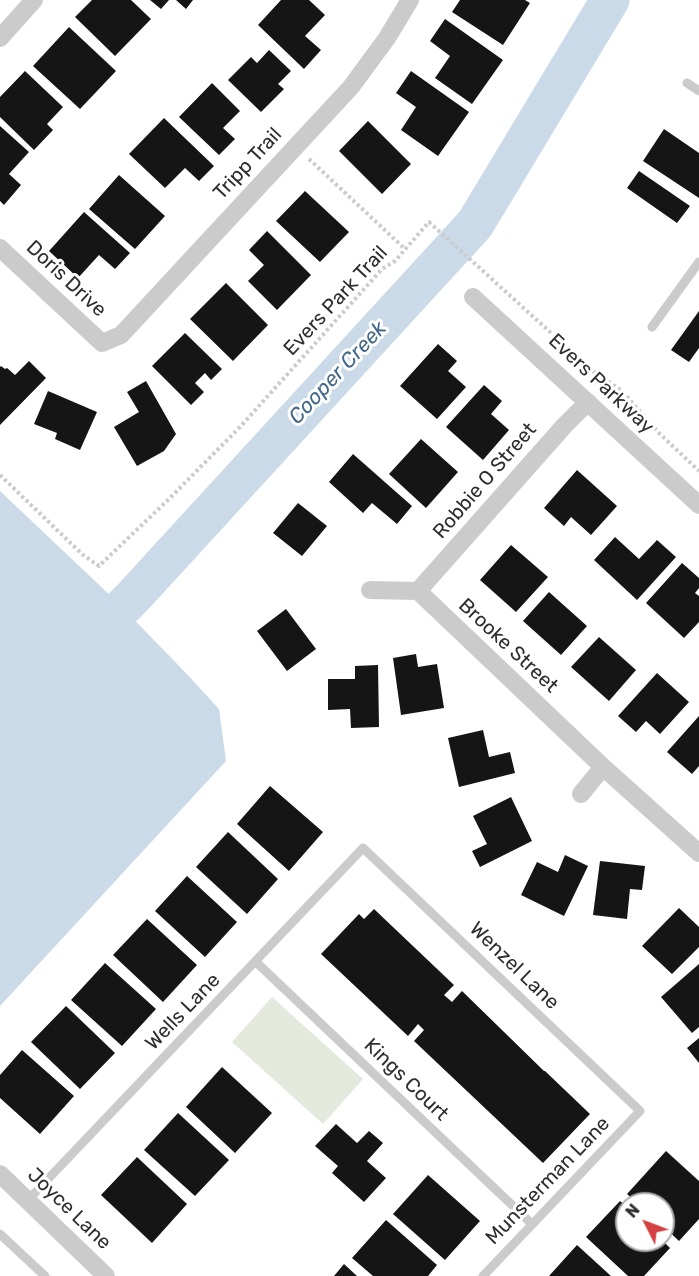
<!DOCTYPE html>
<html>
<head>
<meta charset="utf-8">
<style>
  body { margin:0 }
  #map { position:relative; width:699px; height:1276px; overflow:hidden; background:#fff; font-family:Rubik,sans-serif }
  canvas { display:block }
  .north { position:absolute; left:615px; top:1192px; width:60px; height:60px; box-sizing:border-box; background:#fff; border:2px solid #ababab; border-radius:50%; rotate:312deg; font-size:16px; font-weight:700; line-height:24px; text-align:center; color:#2e2e2e }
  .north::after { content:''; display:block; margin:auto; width:21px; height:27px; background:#d34241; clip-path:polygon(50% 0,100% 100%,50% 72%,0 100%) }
</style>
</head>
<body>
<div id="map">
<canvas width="699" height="1276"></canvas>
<div class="north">N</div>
</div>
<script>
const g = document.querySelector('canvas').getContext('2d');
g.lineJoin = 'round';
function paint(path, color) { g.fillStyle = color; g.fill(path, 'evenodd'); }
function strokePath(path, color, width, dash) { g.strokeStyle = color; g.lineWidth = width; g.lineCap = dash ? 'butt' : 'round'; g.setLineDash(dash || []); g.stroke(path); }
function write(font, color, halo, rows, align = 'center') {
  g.font = font + ' Rubik,sans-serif'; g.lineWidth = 6; g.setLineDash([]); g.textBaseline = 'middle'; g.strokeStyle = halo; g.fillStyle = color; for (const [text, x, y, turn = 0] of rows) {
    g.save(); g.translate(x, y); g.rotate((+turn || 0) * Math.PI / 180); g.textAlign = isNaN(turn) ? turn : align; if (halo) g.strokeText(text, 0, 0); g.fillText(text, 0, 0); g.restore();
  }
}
paint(new Path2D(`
  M272,997L363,1079L323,1124L232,1042Z`), '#e3eadd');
paint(new Path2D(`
  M0,491L114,599L184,671L219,709L226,761L0,1006Z`), '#cbdae8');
strokePath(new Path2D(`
  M0,684C19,676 38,669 57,660C84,646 111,619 133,597L475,224L610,0`), '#cbdae8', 39);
paint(new Path2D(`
  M92,0H131L151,19L115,56L75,17Z
  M150,0H169L161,9Z
  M176,0H193L186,9Z
  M281,0H309L325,15L305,36L321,50L304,69L258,25Z
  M460,0H525L530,3L503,45L452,12Z
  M445,19L503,60L472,104L435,78L450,56L430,41Z
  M69,27L116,71L80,109L33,66Z
  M269,50L291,71L278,84L284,89L261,112L228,80L251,57L257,63Z
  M25,71L63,107L47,124L53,130L34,150L0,117V97Z
  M411,71L469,112L438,156L401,130L416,107L396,93Z
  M212,83L240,111L223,128L235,139L219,155L179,117Z
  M164,118L214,166L199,181L185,168L165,188L129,154Z
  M368,121L411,164L382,194L339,151Z
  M0,126L29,152L9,174L21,185L4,205L0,201Z
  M664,129L699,153V198L643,161Z
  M639,171L690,206L677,223L627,188Z
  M119,175L165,216L135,249L89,209Z
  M305,191L349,232L320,262L276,221Z
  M84,212L130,253L115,269L99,255L78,278L49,251Z
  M267,231L311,275L277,310L248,281L264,265L249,250Z
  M226,283L268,325L233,361L190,319Z
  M699,311V348L689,362L671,350Z
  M185,333L222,369L211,380L205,373L195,383L204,392L191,405L152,366Z
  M438,344L457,361L448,371L466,387L437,419L400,386Z
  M29,361L46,378L0,425V367L1,366L5,369L7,368L15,375Z
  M146,381L176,434L164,451L137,466L114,427L139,412L127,392Z
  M484,385L502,401L491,414L509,430L483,460L446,427Z
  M48,391L97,412L80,450L55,439L57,433L34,424Z
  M421,439L458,472L426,508L389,474Z
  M353,454L412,506L397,524L372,503L363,513L329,482Z
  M577,470L617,506L591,535L571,517L564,526L544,508Z
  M298,503L327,526L302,556L273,533Z
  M615,537L639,559L657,540L676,557L637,600L594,560Z
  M511,545L548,577L516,612L480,580Z
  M682,563L699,578V588L695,593L699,596V622L684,638L646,603Z
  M549,592L587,626L561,655L523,621Z
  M286,609L316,649L287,671L257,631Z
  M599,637L636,670L609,701L571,667Z
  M416,654L418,667L437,664L444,708L401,715L393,658Z
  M378,665L379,727L351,728L350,709L328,710V679H355V666Z
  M657,673L689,702L660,734L646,721L636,732L618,716Z
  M699,716V766L692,774L667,752Z
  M483,730L489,757L510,752L515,773L459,787L448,738Z
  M270,786L323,832L289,871L237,824Z
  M511,797L532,841L480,867L472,851L487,844L473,816Z
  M228,832L278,879L247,914L196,867Z
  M565,855L588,866L564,916L521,895L537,862L558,872Z
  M600,861L645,866L642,890L630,889L627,919L593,915Z
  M187,876L237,922L205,957L155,911Z
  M679,908L699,927V947L672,974L642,946Z
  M374,909L454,985L444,995L452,1002L462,991L544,1071H545L590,1114L543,1163L414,1041L424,1030L418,1024L408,1036L321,954L359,914L364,919Z
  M147,919L197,965L163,1002L113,955Z
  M105,963L156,1009L122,1046L71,1000Z
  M699,964V1027L692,1033L661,997Z
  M66,1006L115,1053L80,1089L31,1042Z
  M699,1038V1063L687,1048Z
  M22,1050L74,1096L40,1134L0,1098V1075Z
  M222,1067L272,1113L235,1153L186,1107Z
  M178,1113L229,1160L195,1196L144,1150Z
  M336,1124L357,1143L369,1131L383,1143L367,1161L386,1178L364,1202L332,1173L338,1166L315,1146Z
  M666,1151L699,1181V1219L679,1241L663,1226V1204H638L627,1194Z
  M137,1157L187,1204L152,1243L101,1195Z
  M428,1175L480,1221L445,1260L393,1214Z
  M620,1201L627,1207V1240H662L670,1248L644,1276H628L586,1237Z
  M386,1220L437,1265L428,1276H373L352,1258Z
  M577,1245L611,1276H549Z
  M344,1264L357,1276H334Z`), '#151515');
strokePath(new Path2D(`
  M309,159L405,249
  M0,475L83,555L99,566L169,499L240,427L374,278L382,269L395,261L429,222L594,372L622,391L659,433L699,471`), '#cbcbcb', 4, [3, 3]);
strokePath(new Path2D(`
  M687,83L699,91
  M652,327L699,262
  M256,962L532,1224
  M28,1200L363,848L640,1111L483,1276
  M0,1234L45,1276`), '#cbcbcb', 9);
strokePath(new Path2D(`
  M0,38L34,0
  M0,248L102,343L121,335L351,87L387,38L410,0
  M473,297L699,505
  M370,590L418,591L603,767L699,853
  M418,591L564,426L588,402
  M581,794L603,767
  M0,1174L106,1276`), '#cbcbcb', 18);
write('20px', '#2e2e2e', '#fff', [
  ["Tripp Trail",248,164,-47],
  ["Doris Drive",66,279,43],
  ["Evers Park Trail",336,301,-47],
  ["Evers Parkway",601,384,43],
  ["Robbie O Street",485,481,-49],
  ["Brooke Street",508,646,43],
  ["Wenzel Lane",514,966,44],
  ["Wells Lane",183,1012,-46],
  ["Kings Court",406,1080,44],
  ["Munsterman Lane",548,1181,-46],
  ["Joyce Lane",69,1209,44]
]);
write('italic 21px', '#446888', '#fff', [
  ["Cooper Creek",338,373,-47]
]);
</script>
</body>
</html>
